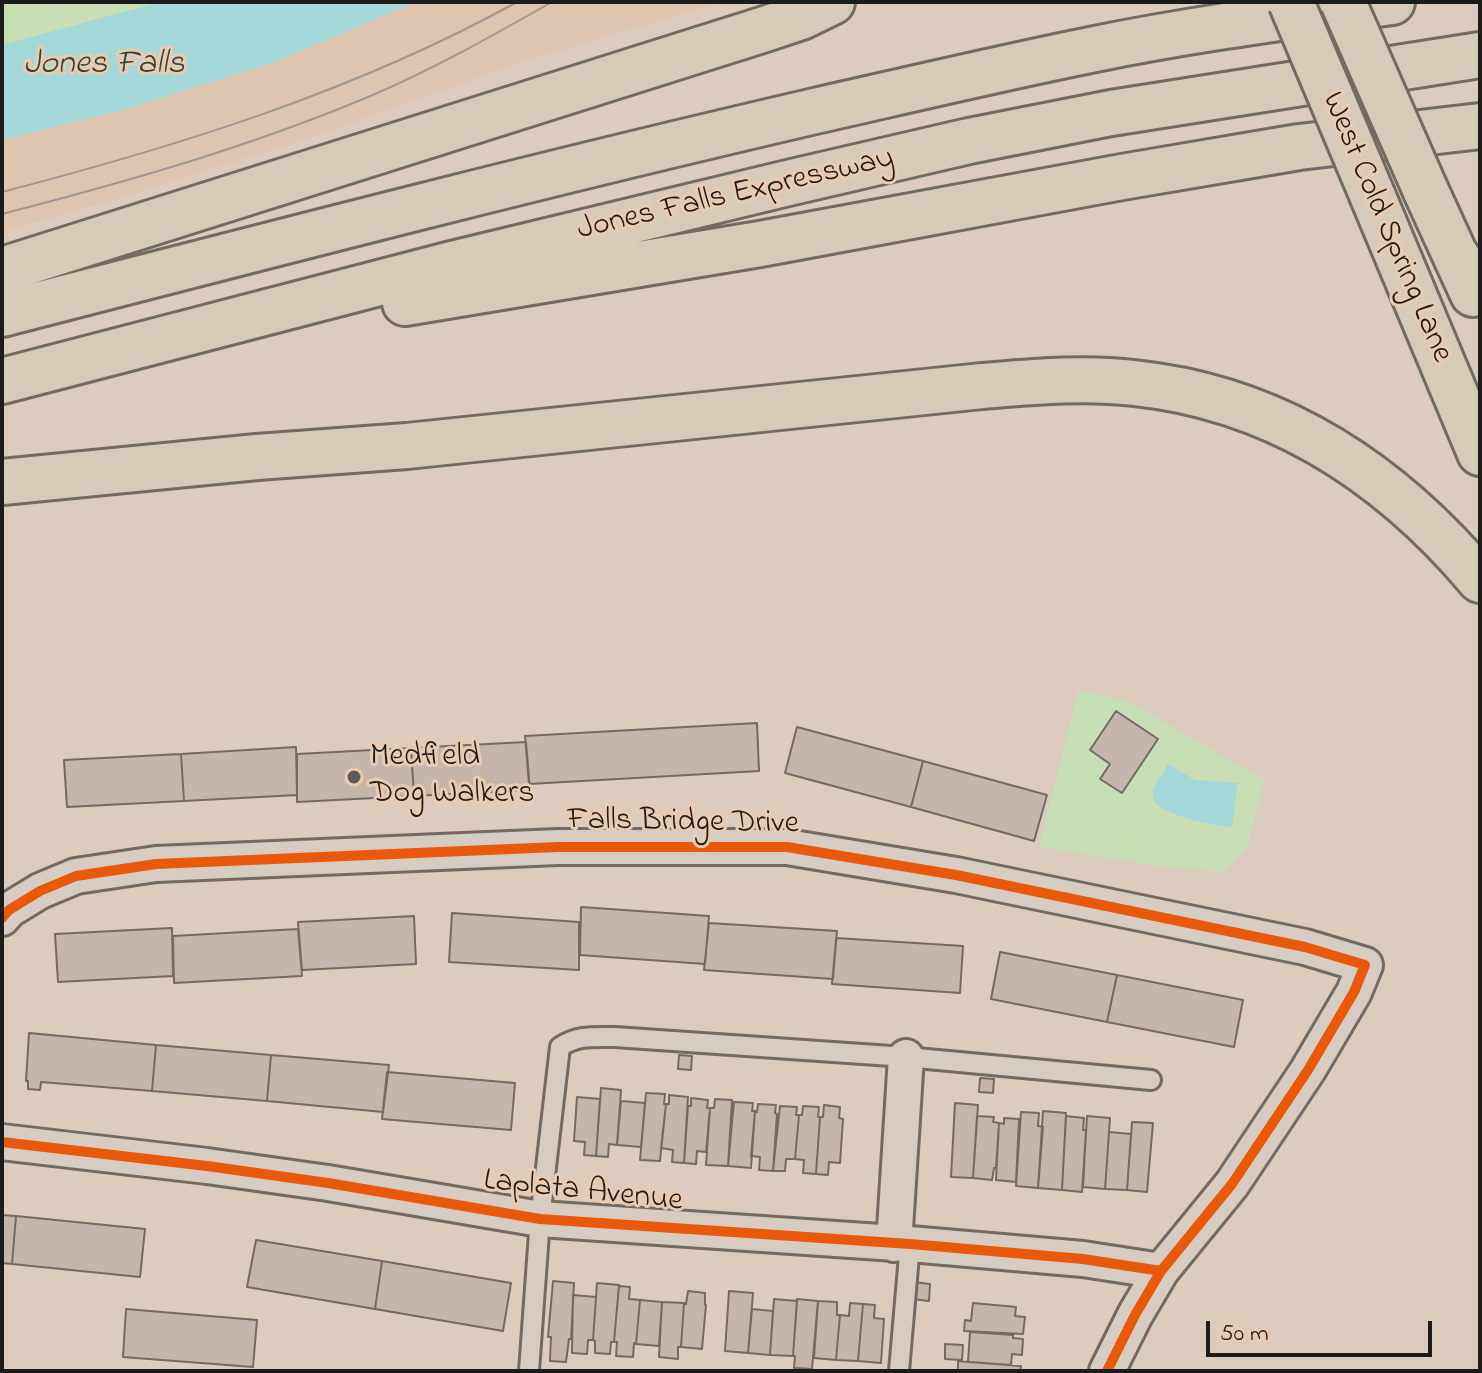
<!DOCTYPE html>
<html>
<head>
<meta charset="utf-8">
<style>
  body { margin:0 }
  #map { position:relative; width:1482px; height:1373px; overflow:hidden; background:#dcccbd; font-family:"Indie Flower",sans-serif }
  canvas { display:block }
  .frame { position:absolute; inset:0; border:4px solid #1c1c1c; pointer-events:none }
  .scale { position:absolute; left:1206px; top:1321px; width:226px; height:36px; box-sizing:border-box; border:4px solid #1c1c1c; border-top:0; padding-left:10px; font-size:24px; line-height:28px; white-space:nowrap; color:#1c1c1c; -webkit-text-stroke:6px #e9ccb0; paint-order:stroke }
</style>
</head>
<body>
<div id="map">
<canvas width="1482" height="1373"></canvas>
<div class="frame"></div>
<div class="scale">50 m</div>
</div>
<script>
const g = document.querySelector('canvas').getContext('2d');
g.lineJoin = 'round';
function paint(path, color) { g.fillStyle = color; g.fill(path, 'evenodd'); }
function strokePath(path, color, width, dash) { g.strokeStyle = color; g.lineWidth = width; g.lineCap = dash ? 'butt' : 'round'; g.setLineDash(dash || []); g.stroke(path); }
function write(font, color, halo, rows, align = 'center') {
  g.font = font + ' "Indie Flower",sans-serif'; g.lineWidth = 6; g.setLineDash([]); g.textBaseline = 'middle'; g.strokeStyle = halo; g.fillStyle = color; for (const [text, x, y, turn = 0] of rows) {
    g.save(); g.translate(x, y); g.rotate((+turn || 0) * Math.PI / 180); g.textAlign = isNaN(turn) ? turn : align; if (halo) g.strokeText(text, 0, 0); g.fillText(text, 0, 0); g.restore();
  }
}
paint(new Path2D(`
  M416,2H723L519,63L318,135L133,194L2,232V140L123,110L275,62Z`), '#dec5b0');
paint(new Path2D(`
  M2,2H161L2,45Z
  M1078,690L1130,702L1265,780L1247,847L1224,872L1169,868L1039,847Z`), '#c8deb5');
paint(new Path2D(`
  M161,2H416L275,62L123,110L2,140V45Z
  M1168,764L1195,780L1238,783L1232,827C1204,824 1179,819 1155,804L1152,791Z`), '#a3d7d8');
const building = new Path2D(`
  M1116,711L1158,739L1122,793L1100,779L1110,764L1090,750Z
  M757,723L759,771L529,784L525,736Z
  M797,727L923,761L911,807L785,773Z
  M526,742L530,790L414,796L411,748Z
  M296,747L297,795L184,801L181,754Z
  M411,748L414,796L297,802V754Z
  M181,754L184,801L67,807L64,760Z
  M923,761L1047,795L1034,841L911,807Z
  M581,907L709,916L705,964L580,955Z
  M452,913L579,922V970L449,962Z
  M414,916L416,964L302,970L298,922Z
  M709,923L837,931L833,979L704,970Z
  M172,928L173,976L58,982L55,934Z
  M298,929L302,976L174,983L173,936Z
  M836,938L963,946L960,993L832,984Z
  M1000,952L1117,975L1107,1022L991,999Z
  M1117,975L1243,1000L1234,1047L1107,1022Z
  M29,1033L156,1045L152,1091L41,1082L40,1090L28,1089V1081H26Z
  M156,1045L271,1055L267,1101L152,1091Z
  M271,1055L389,1065L383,1112L267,1101Z
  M679,1055L692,1056L691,1070L678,1069Z
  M387,1072L515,1083L511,1130L382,1119Z
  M980,1078L994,1079L993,1093L979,1092Z
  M601,1088L621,1090L617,1145L609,1144L608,1157L596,1156Z
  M646,1093L665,1094L664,1104H666L660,1161L640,1160Z
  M669,1095L688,1097L684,1163L672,1162L673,1150L661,1148L666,1104H669Z
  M577,1097L600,1099L596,1156L584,1155L585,1142L574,1141Z
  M691,1098L708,1100L707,1108H710L706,1152L697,1151L696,1164L684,1163L688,1106H691Z
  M715,1099L732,1100L728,1166L706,1165L710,1108H714Z
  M621,1101L645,1103L641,1147L617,1145Z
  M734,1102L753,1103L752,1111H755L751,1168L728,1166Z
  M955,1103L978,1105L973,1178L951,1177Z
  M758,1104L776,1105L775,1113L777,1114L773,1171L759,1170L760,1157L751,1156L755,1111L757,1112Z
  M824,1105L840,1107L839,1118L843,1119L840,1163L829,1162L828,1175L816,1174L820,1117H823Z
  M780,1106L797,1107L796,1115H799L795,1159H786L785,1171H773Z
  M803,1106L819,1107L818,1117H820L816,1174L803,1173L804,1160L795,1159L799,1115H802Z
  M1043,1111L1066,1113L1062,1190L1038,1188Z
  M1021,1112L1039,1113L1038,1126L1043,1127L1038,1188L1016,1186Z
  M977,1116L994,1117L993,1122L999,1123L996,1168H994L992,1180L973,1178Z
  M1066,1116L1084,1118L1083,1130H1086L1082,1192L1062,1190Z
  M1087,1116L1110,1118L1105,1189L1083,1187Z
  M1004,1118L1019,1119L1016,1182L996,1180L999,1123L1004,1124Z
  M1132,1122L1153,1123L1147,1192L1127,1190Z
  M1109,1132L1131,1134L1127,1190L1105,1189Z
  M2,1215L16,1216L12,1264L2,1263Z
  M16,1216L145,1229L140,1277L12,1264Z
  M256,1240L382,1261L375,1309L247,1287Z
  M382,1261L511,1283L503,1331L375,1309Z
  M553,1281L574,1283L571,1339H569L566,1362L550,1361L551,1337H548Z
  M914,1282L930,1284L929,1301L912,1299Z
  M597,1283L619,1285L614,1342H611L610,1354L595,1353V1341L593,1340Z
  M619,1286L630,1287L629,1299L640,1300L636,1344L634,1343L633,1357L616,1356L617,1342H614Z
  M688,1291L705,1293V1305H706L702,1349L681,1347L684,1303L686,1304Z
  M729,1291L753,1293L748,1353L725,1351Z
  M573,1295L596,1297L593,1340H588L587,1354L572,1353Z
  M774,1299L797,1301L793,1356L770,1355Z
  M797,1299L818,1301L812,1369L794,1368L795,1356H793Z
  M640,1300L662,1302L659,1346L636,1344Z
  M818,1301L837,1302V1315H840L836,1360L814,1358Z
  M662,1302L684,1303L681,1347H678V1359L659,1357Z
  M850,1303L863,1304L858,1361L836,1360L840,1315L849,1316Z
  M973,1303L1016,1307L1015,1316L1025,1317L1023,1334L964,1331L965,1320L971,1321Z
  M863,1304L875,1305L874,1318L884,1319L881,1363L858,1361Z
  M126,1309L257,1320L253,1367L123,1357Z
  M752,1309L773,1311L770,1355L748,1353Z
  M970,1332L1013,1335V1338L1023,1339L1022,1355L1012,1354L1011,1365L968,1362Z
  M945,1344L963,1345L962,1360L945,1359Z
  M958,1361L1021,1366L1020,1371L958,1370Z`);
paint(building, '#c5b6ab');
strokePath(building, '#726b64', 2);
const service = new Path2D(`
  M529,1371L540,1219L560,1047C578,1035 594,1037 615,1037L906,1057L1151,1080
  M899,1371L910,1244`);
const minor = new Path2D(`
  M2,918L9,910L40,891L76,876L156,864L558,847H787L956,875L1305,947L1365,965L1354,992L1308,1070L1232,1184L1161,1271L1135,1315L1107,1371
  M2,1142L207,1166L328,1183L540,1219L910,1244L1083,1259L1161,1271
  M894,1244L906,1057`);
const primary = new Path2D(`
  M1425,189L1473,294
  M1373,197L1480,453`);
const motorway = new Path2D(`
  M1457,257L1480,292
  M2,270L765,29L801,17L832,2
  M405,303L760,244L1122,177L1299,147L1480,126
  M2,314C273,244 543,174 815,111C908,90 1001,68 1095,49C1193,29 1293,16 1392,2
  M2,381L452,264L788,183L969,141L1111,113L1480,55
  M2,482L257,457L407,446L982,386C1032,382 1083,377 1134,383C1277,398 1389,472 1480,580`);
strokePath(service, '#726b64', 24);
strokePath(minor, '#726b64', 40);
strokePath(primary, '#726b64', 50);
strokePath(motorway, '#726b64', 50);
strokePath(service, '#d7ccc2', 18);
strokePath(minor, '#d7ccc2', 34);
strokePath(primary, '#d5cbb8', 44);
strokePath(motorway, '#d5cbb8', 44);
strokePath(new Path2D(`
  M2,192C179,146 356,91 517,2
  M2,214C126,182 249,147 368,97C432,70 492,36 552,2`), '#a29991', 2);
const primaryBridge = new Path2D(`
  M1291,2L1373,197
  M1343,2L1425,189`);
strokePath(primaryBridge, '#726b64', 50, []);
strokePath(primaryBridge, '#d5cbb8', 44);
strokePath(new Path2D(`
  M2,918L9,910L40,891L76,876L156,864L558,847H787L956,875L1305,947L1365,965L1354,992L1308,1070L1232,1184L1161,1271L1135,1315L1107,1371
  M2,1142L207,1166L328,1183L540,1219L910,1244L1083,1259L1161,1271`), '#e8590c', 10);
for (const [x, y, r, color] of [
  [354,777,8,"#5f5a54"]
]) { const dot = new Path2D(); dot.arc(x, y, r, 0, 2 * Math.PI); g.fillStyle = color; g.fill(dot); strokePath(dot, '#e9ccb0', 3); }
write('32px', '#1c1c1c', '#e9ccb0', [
  ["Jones Falls Expressway",736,196,-13],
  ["West Cold Spring Lane",1385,228,67],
  ["Falls Bridge Drive",683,824,1],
  ["Laplata Avenue",583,1193,6]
]);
write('32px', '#1c1c1c', '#e9ccb0', [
  ["Medfield",370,759],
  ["Dog Walkers",370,796]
], 'left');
write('italic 34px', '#324244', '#e9ccb0', [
  ["Jones Falls",104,66]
]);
</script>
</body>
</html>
